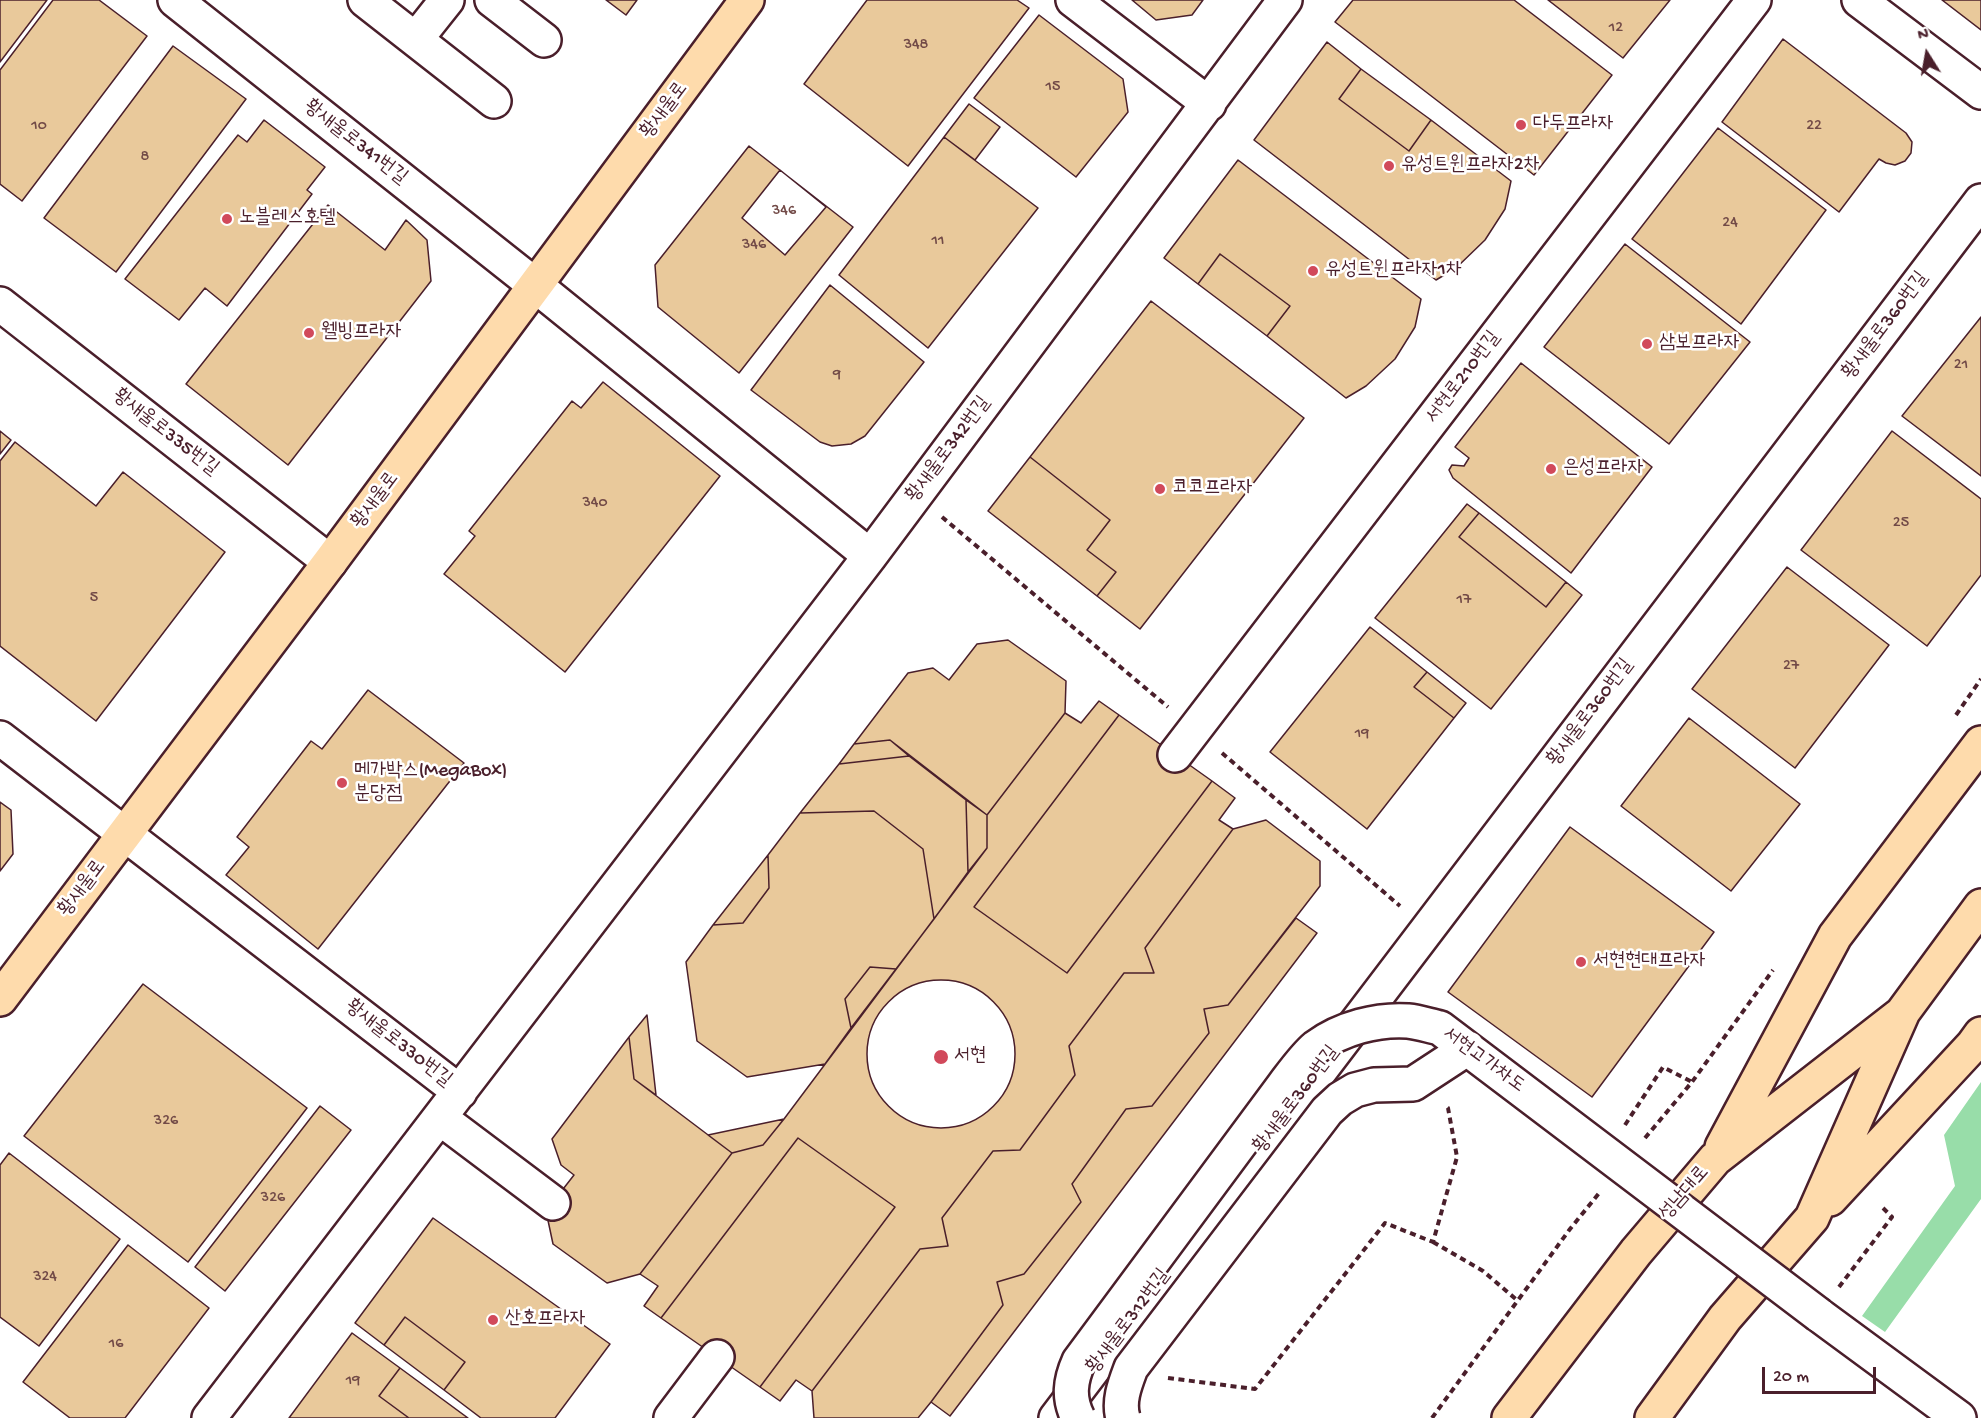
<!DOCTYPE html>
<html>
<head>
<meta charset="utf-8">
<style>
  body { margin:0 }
  #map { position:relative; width:1981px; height:1418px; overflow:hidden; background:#fff; font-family:"Gochi Hand",sans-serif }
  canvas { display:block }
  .north { position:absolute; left:1897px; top:24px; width:60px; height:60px; -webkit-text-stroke:4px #fff; paint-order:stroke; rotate:349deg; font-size:16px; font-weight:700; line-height:24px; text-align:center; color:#4a1f2b }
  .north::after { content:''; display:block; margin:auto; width:21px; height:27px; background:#4a1f2b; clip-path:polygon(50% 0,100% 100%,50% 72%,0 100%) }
  .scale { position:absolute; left:1762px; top:1367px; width:114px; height:27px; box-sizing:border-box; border:3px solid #4a1f2b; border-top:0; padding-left:8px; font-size:18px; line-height:21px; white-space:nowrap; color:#4a1f2b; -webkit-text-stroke:4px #fff; paint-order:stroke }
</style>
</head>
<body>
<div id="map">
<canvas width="1981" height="1418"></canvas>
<div class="north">N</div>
<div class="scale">20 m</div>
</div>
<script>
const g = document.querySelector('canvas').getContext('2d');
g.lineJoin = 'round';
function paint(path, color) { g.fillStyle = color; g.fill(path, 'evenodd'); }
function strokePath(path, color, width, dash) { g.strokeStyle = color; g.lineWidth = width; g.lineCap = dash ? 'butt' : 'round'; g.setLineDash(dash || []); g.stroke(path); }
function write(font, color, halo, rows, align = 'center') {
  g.font = font + ' "Gochi Hand","Poor Story",sans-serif'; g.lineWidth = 5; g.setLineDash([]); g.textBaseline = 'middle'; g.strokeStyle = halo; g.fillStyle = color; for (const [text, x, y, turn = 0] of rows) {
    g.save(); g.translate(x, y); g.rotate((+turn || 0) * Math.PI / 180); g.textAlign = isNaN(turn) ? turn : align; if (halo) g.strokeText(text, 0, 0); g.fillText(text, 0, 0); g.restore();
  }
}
paint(new Path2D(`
  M1981,1082V1199L1885,1332L1862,1316L1955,1186L1944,1135Z`), '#98dda9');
const building = new Path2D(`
  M0,0H47L0,62Z
  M53,0H99L147,36L22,201L0,184V70Z
  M606,0H637L626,15Z
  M867,0H1017L1029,8L908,166L804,84Z
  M1132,0H1203L1192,15L1156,20Z
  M1353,0H1514L1612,75L1534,175L1335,22Z
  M1548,0H1670L1623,58Z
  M1942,0H1981V30Z
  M1039,15L1123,79L1128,112L1076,177L974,98Z
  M1783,39L1906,133L1912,142L1911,153L1905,161L1895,165L1886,163L1879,159L1839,212L1722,122Z
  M1327,42L1361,69L1339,99L1409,151L1431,120L1511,181L1505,209L1485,240L1456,268L1436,280L1254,140Z
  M173,46L246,99L116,272L44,218Z
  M1361,69L1431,120L1409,151L1339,99Z
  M969,104L1000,127L975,160L944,137Z
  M264,120L325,167L307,190L312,194L227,306L205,288L179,320L125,279L238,135L247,142Z
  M1718,128L1826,210L1741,324L1632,239Z
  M944,137L1038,208L928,348L839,275Z
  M749,146L853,227L739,373L658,307L655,265Z
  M1238,160L1421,299L1415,327L1395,359L1366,386L1346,398L1267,336L1290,306L1220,254L1198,284L1164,258Z
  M780,170L826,207L785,255L742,218Z
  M328,205L385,250L406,220L427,240L431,281L288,465L186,384Z
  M1625,244L1750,342L1669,444L1544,347Z
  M1220,254L1290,306L1267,336L1198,284Z
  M830,285L924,362L865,436L851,444L832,446L820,442L751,390Z
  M1151,301L1304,418L1140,629L1097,596L1116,572L1087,550L1110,520L1030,457Z
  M1981,317V476L1902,416Z
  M1521,363L1652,467L1571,573L1453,478L1449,470L1452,465L1464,466L1469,458L1455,447Z
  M603,382L720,476L565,672L444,574L475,536L469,531L572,401L581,408Z
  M0,431L11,440L0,454Z
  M1892,431L1981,499V575L1927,646L1801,550Z
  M15,442L96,506L123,472L225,552L96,721L0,646V461Z
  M1030,457L1110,520L1087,550L1116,572L1097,596L988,511Z
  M1467,504L1479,513L1459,537L1546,607L1566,582L1582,595L1491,709L1375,618Z
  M1479,513L1566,582L1546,607L1459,537Z
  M1787,567L1889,645L1795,768L1692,689Z
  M1370,627L1427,672L1414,687L1454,718L1367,829L1270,752Z
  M1008,640L1066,681L1065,713L987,815L890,740L854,744L908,673L933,668L949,680L977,644Z
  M1427,672L1466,703L1454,718L1414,687Z
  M368,690L464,763L318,949L226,875L249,847L237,837L311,741L322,749Z
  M1099,701L1119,715L974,907L1067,973L1212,781L1235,798L1219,820L1233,829L1145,948L1154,973H1124L1069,1046L1075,1075L1020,1150L993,1151L942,1218L948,1246L920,1249L812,1391L796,1380L780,1401L760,1387L895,1207L798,1138L661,1318L644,1306L658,1286L640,1274L732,1153L763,1145L784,1119L987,848V815L1065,713L1081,723Z
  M1119,715L1212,781L1067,973L974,907Z
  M1689,718L1800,804L1731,891L1621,806Z
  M890,740L909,756L839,764L854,744Z
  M909,756L966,800L968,872L934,919L923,849L874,811L800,813L839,764Z
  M966,800L987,815V848L968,872Z
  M0,802L11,810L13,854L0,871Z
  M874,811L923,849L934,919L896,969L870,967L845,999L851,1028L825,1064L747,1077L697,1041L686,962L713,925L743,923L769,888L768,855L800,813Z
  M1266,820L1320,861V886L1228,1005L1204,1009L1209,1033L1152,1106L1126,1109L1072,1184L1081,1202L1024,1274L997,1282L1003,1305L931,1402L918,1418H814L812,1391L920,1249L948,1246L942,1218L993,1151L1020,1150L1075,1075L1069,1046L1124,973H1154L1145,948L1233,829Z
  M1570,827L1714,932L1592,1097L1448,992Z
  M768,855L769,888L743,923L713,925Z
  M1296,918L1317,933L950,1416L931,1402L1003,1305L997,1282L1024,1274L1081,1202L1072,1184L1126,1109L1152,1106L1209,1033L1204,1009L1228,1005Z
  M870,967L896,969L851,1028L845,999Z
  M867 1054a74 74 0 1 1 148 0a74 74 0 1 1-148 0Z
  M143,984L307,1108L188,1262L24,1136Z
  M647,1015L656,1095L634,1079L629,1037Z
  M629,1037L634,1079L732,1153L640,1274L607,1283L553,1244L546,1211L574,1175L561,1165L552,1139Z
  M320,1106L351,1130L225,1291L195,1267Z
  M784,1119L763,1145L732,1153L708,1135Z
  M798,1138L895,1207L760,1387L661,1318Z
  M9,1153L120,1239L39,1346L0,1317V1165Z
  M433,1218L610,1344L555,1418H481L444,1390L465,1362L405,1317L384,1345L355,1323Z
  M128,1245L209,1308L125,1418H70L23,1382Z
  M405,1317L465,1362L444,1390L384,1345Z
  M352,1333L400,1368L379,1396L409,1418H289Z
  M400,1368L468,1418H409L379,1396Z`);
paint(building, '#e9c99b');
strokePath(building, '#4a1f2b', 1.5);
const minor = new Path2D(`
  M175,0L536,286L870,556
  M365,0L494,101
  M492,0L544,40
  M1073,0L1209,104
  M1859,0L1981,92
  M416,39L447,0
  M0,304L330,562
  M0,738L460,1092
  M1175,755L1754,0
  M440,1118L553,1203
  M1819,1315L1959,1418
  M209,1418L870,556L1285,0
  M671,1418L717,1357
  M1056,1418L1981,201`);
const major = new Path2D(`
  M0,999L330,562L747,0
  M1722,1147L1835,936L1981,743
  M1830,1199L1973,1045L1981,1034
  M1509,1418L1636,1252L1715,1159L1900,1015
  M1652,1418L1725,1318L1812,1218L1903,1012L1981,906`);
strokePath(minor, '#4a1f2b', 38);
strokePath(major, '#4a1f2b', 38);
strokePath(new Path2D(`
  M942,517L1168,707
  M1956,715L1981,679
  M1222,753L1400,906
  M1625,1125L1663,1067L1692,1082
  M1645,1138L1692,1082L1773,970
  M1433,1242L1483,1271L1518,1301
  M1839,1287L1892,1217L1882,1207
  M1168,1378L1255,1389L1385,1223L1433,1242L1457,1157L1448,1108L1445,1105
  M1432,1418L1570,1229L1600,1192`), '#4a1f2b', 4, [6, 4.5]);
strokePath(minor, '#fff', 33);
strokePath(major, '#fedbac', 33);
const minorBridge = new Path2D(`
  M1078,1418C1068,1398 1070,1381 1079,1361L1283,1086C1293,1073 1304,1057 1316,1047C1342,1028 1377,1019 1408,1021C1419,1022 1430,1026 1440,1028L1819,1315
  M1123,1418C1118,1401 1125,1384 1131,1368L1327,1111L1340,1099L1355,1090L1374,1085L1413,1084L1468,1048`);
strokePath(minorBridge, '#4a1f2b', 38, []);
strokePath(minorBridge, '#fff', 33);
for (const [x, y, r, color] of [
  [1521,125,6,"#d1495b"],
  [1389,166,6,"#d1495b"],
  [227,219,6,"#d1495b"],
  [1313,271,6,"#d1495b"],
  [309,333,6,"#d1495b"],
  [1647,344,6,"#d1495b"],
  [1551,469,6,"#d1495b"],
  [1160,489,6,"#d1495b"],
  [342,783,6,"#d1495b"],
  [1581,962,6,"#d1495b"],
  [941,1057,8,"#d1495b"],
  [493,1320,6,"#d1495b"]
]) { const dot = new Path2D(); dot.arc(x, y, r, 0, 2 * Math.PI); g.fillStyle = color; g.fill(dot); strokePath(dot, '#fff', 2); }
write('16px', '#724a47', null, [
  ["12",1616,29],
  ["348",916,46],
  ["15",1053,88],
  ["10",39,127],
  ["22",1814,127],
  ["8",145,158],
  ["346",784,212],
  ["24",1730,224],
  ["11",938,242],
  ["346",754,246],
  ["21",1961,366],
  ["9",837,376],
  ["340",595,504],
  ["25",1901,524],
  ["5",94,599],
  ["17",1464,601],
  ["27",1791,667],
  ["19",1362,735],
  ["326",166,1122],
  ["326",273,1199],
  ["324",45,1278],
  ["16",116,1345],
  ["19",353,1382]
]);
write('20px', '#4a1f2b', '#fff', [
  ["황새울로",665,111,-53],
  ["황새울로341번길",355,143,38],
  ["황새울로360번길",1886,326,-53],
  ["서현로210번길",1464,378,-53],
  ["황새울로335번길",165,433,38],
  ["황새울로342번길",949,450,-53],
  ["황새울로",376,501,-53],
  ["황새울로360번길",1591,713,-53],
  ["황새울로",83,889,-53],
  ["황새울로330번길",398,1044,38],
  ["서현고가차도",1483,1061,36],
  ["황새울로360번길",1297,1100,-53],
  ["성남대로",1685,1194,-49],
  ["황새울로312번길",1129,1322,-53]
]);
write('20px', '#4a1f2b', '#fff', [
  ["다두프라자",1533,125],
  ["유성트윈프라자2차",1401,166],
  ["노블레스호텔",239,219],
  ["유성트윈프라자1차",1325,271],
  ["웰빙프라자",321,333],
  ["삼보프라자",1659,344],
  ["은성프라자",1563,469],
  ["코코프라자",1172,489],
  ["메가박스(MegaBox)",354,772],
  ["분당점",354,795],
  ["서현현대프라자",1593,962],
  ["서현",954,1057],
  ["산호프라자",505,1320]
], 'left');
</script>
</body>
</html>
